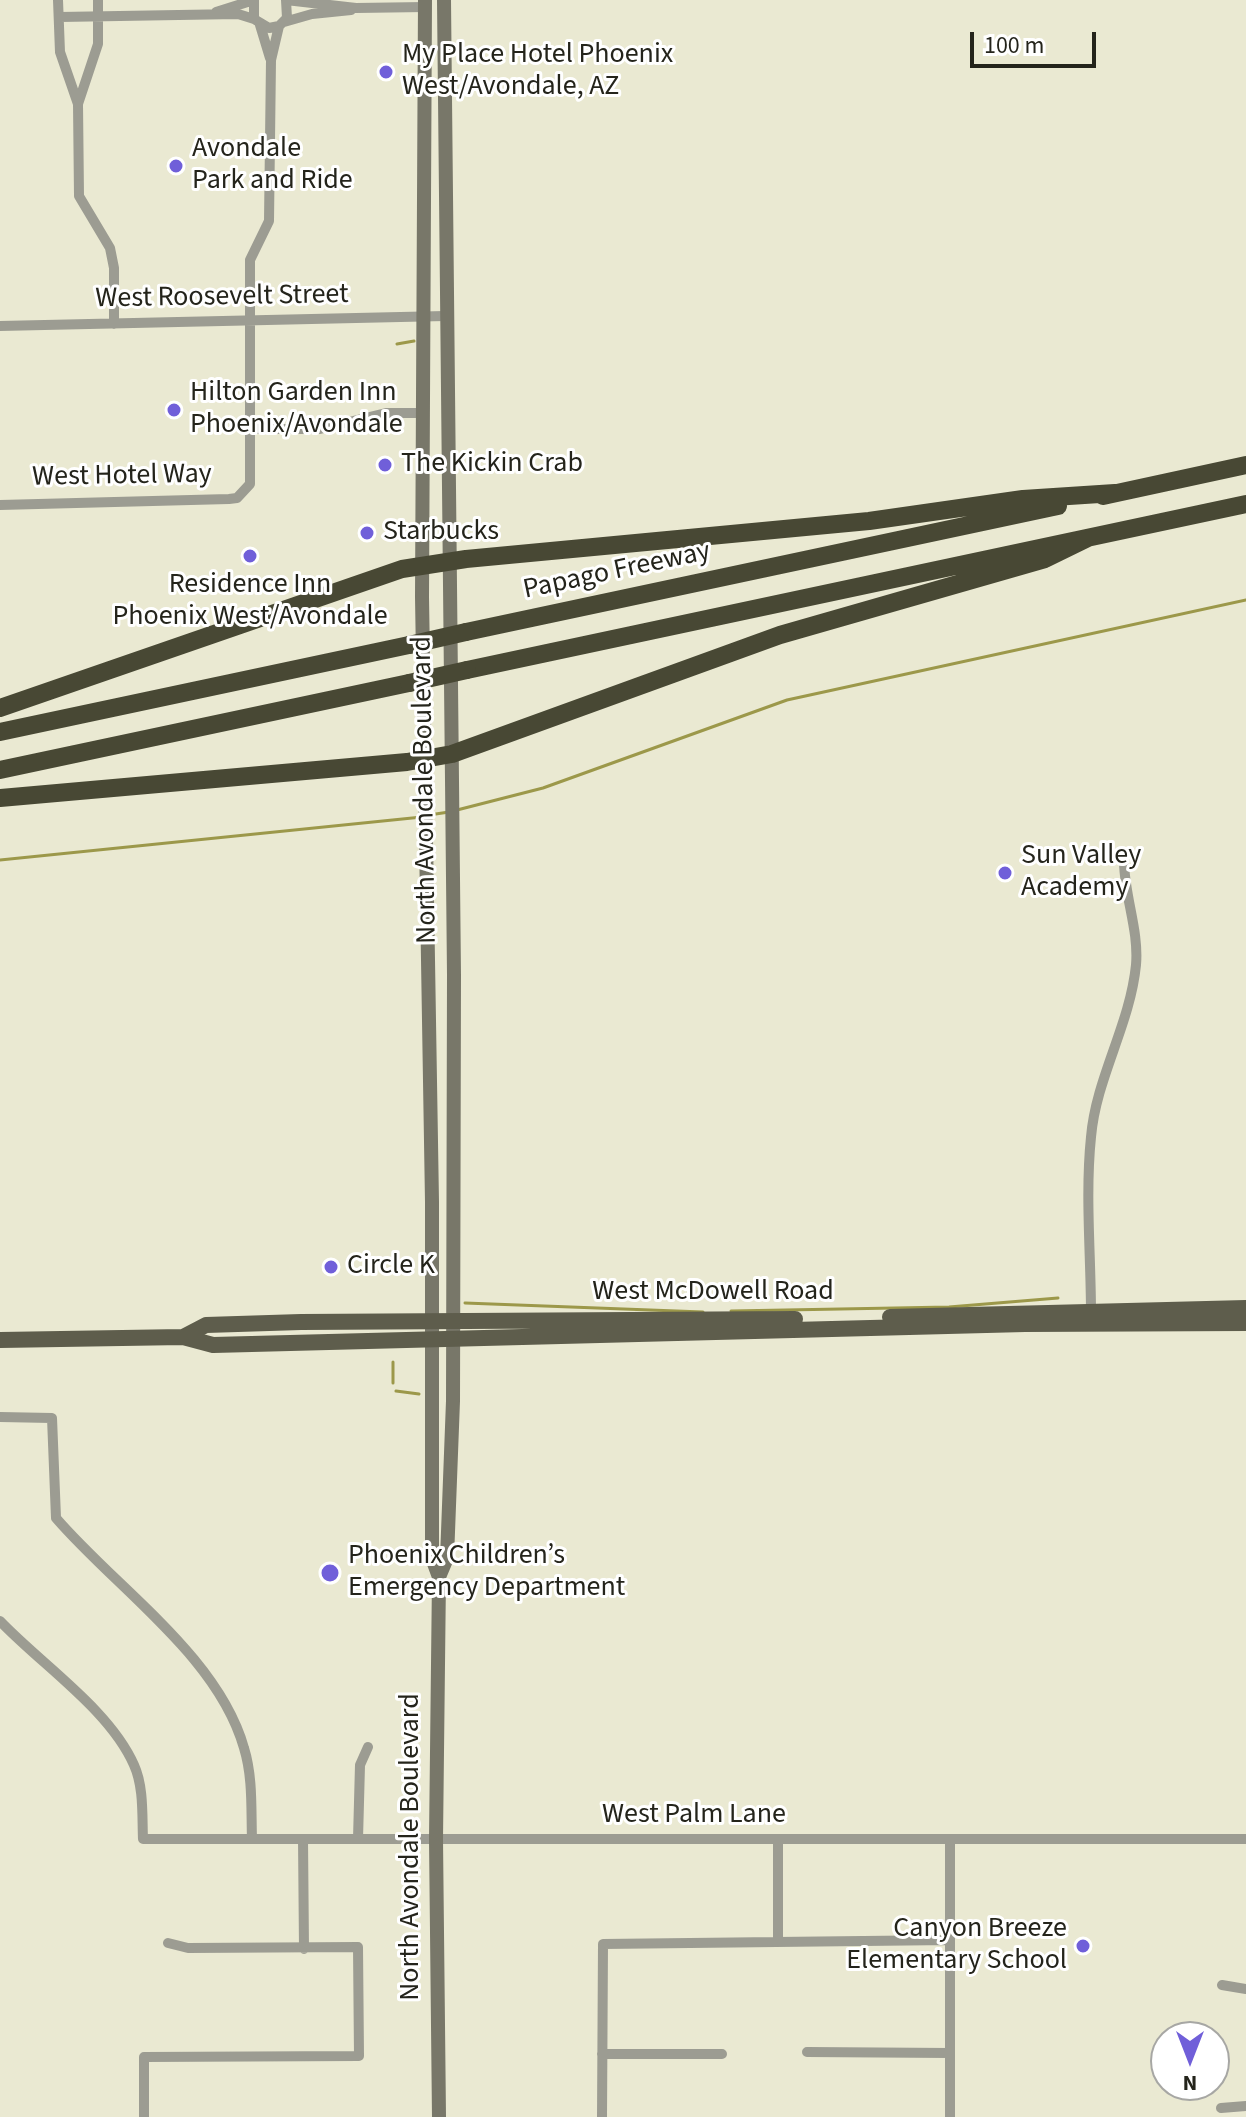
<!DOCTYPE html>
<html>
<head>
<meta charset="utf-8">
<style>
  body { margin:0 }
  #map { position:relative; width:1246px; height:2117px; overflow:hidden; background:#eae9d2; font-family:"Source Sans 3",sans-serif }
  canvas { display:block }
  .north { position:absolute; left:1150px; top:2021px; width:80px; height:80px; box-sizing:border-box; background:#fff; border:2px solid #a7a7a4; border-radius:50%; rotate:180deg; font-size:22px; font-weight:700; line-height:32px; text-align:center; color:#24241b }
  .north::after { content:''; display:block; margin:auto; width:28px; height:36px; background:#705fd9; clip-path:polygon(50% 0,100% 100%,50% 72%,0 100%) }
  .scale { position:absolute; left:970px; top:32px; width:126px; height:36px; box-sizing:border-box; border:4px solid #24241b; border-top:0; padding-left:10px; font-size:24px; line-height:28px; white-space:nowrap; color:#24241b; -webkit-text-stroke:6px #fff; paint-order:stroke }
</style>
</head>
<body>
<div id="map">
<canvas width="1246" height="2117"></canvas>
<div class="north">N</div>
<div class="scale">100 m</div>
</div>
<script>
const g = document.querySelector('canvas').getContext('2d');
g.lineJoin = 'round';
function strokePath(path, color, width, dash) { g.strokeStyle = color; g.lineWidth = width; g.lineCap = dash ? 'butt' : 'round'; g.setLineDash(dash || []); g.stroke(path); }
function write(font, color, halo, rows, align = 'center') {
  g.font = font + ' "Source Sans 3",sans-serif'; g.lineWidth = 6; g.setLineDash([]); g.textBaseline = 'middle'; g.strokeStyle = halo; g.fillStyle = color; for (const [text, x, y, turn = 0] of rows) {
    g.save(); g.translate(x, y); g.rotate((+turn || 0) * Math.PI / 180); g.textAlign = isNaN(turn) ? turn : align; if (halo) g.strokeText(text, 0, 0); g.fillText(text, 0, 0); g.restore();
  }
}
strokePath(new Path2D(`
  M397,344L414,341
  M457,810L543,788L787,700L1246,600
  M429,815L449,812
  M0,860L422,817
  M465,1303L703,1312
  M731,1311L949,1307L1058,1298
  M393,1362V1383
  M396,1391L419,1394`), '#9c984a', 3);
strokePath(new Path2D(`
  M58,0L60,52L78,104L79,196L110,248L114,268V324
  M254,0V19L269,28L279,26L287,18L286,0
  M286,0L356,8L425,7
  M216,12L254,0
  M60,17L238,14L254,19
  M284,22L312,14L351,10
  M260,25L270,58
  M78,104L98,44V0
  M0,326L445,316
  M251,429H320L386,413H424
  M0,505L229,499L237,498L250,484V260L269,221L271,60L279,26
  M1091,1314C1091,1255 1085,1195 1091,1137C1096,1078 1130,1025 1136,965C1139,931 1125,898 1124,863
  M0,1417L52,1418L56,1518C116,1588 218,1656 244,1748C253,1777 251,1809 252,1839
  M0,1621C42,1665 110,1710 134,1765C144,1787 142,1816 143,1839H1246
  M303,1839L304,1949
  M358,1839L360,1765L368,1747
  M778,1840V1941
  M1222,1985L1246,1989
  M807,2052L950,2053
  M602,2054H722
  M1221,2108L1246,2106
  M144,2117V2057L359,2056L358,1947L188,1948L168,1943
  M602,2117L603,1944L950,1940
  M950,2117V1839`), '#9c9c92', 10);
strokePath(new Path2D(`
  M425,0L422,597L432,1202V1558L439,1577L436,1839L439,2117
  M439,1577L447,1558L453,1401L454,974L444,0`), '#787769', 14);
strokePath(new Path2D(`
  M890,1317L1246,1308
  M183,1337L206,1325L301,1322L795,1319
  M0,1340L183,1337L213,1345L1025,1324L1246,1323`), '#5e5d4c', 16);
strokePath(new Path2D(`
  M1103,496L1246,465
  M466,632L1058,506
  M467,670L1246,504
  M0,708L402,569L466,559L869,521L1023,499L1115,493
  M0,732L409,645
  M0,770L409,683
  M0,798L407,762L452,754L780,635L1045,559L1088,538`), '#484834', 18);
strokePath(new Path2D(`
  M409,645L466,632
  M409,683L467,670`), '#484834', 18);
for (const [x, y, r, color] of [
  [386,72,8,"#705fd9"],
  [176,166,8,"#705fd9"],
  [174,410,8,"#705fd9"],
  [385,465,8,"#705fd9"],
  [367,533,8,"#705fd9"],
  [250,556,8,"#705fd9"],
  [1005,873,8,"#705fd9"],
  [331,1267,8,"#705fd9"],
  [330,1573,10,"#705fd9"],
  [1083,1946,8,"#705fd9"]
]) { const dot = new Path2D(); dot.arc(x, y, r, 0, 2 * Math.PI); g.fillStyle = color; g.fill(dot); strokePath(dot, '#fff', 3); }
write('28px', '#24241b', '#fff', [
  ["My Place Hotel Phoenix",402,56],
  ["West/Avondale, AZ",402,88],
  ["Avondale",192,150],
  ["Park and Ride",192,182],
  ["Hilton Garden Inn",190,394],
  ["Phoenix/Avondale",190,426],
  ["The Kickin Crab",401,465],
  ["Starbucks",383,533],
  ["Residence Inn",250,586,"center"],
  ["Phoenix West/Avondale",250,618,"center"],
  ["Sun Valley",1021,857],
  ["Academy",1021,889],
  ["Circle K",347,1267],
  ["Phoenix Children’s",348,1557],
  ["Emergency Department",348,1589],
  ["Canyon Breeze",1067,1930,"right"],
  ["Elementary School",1067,1962,"right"]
], 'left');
write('28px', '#24241b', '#fff', [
  ["West Roosevelt Street",222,298,-1],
  ["West Hotel Way",122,477,-1],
  ["Papago Freeway",617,572,-12],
  ["North Avondale Boulevard",426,790,-91],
  ["West McDowell Road",713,1293],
  ["West Palm Lane",694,1816],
  ["North Avondale Boulevard",412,1847,-90]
]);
</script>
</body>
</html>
